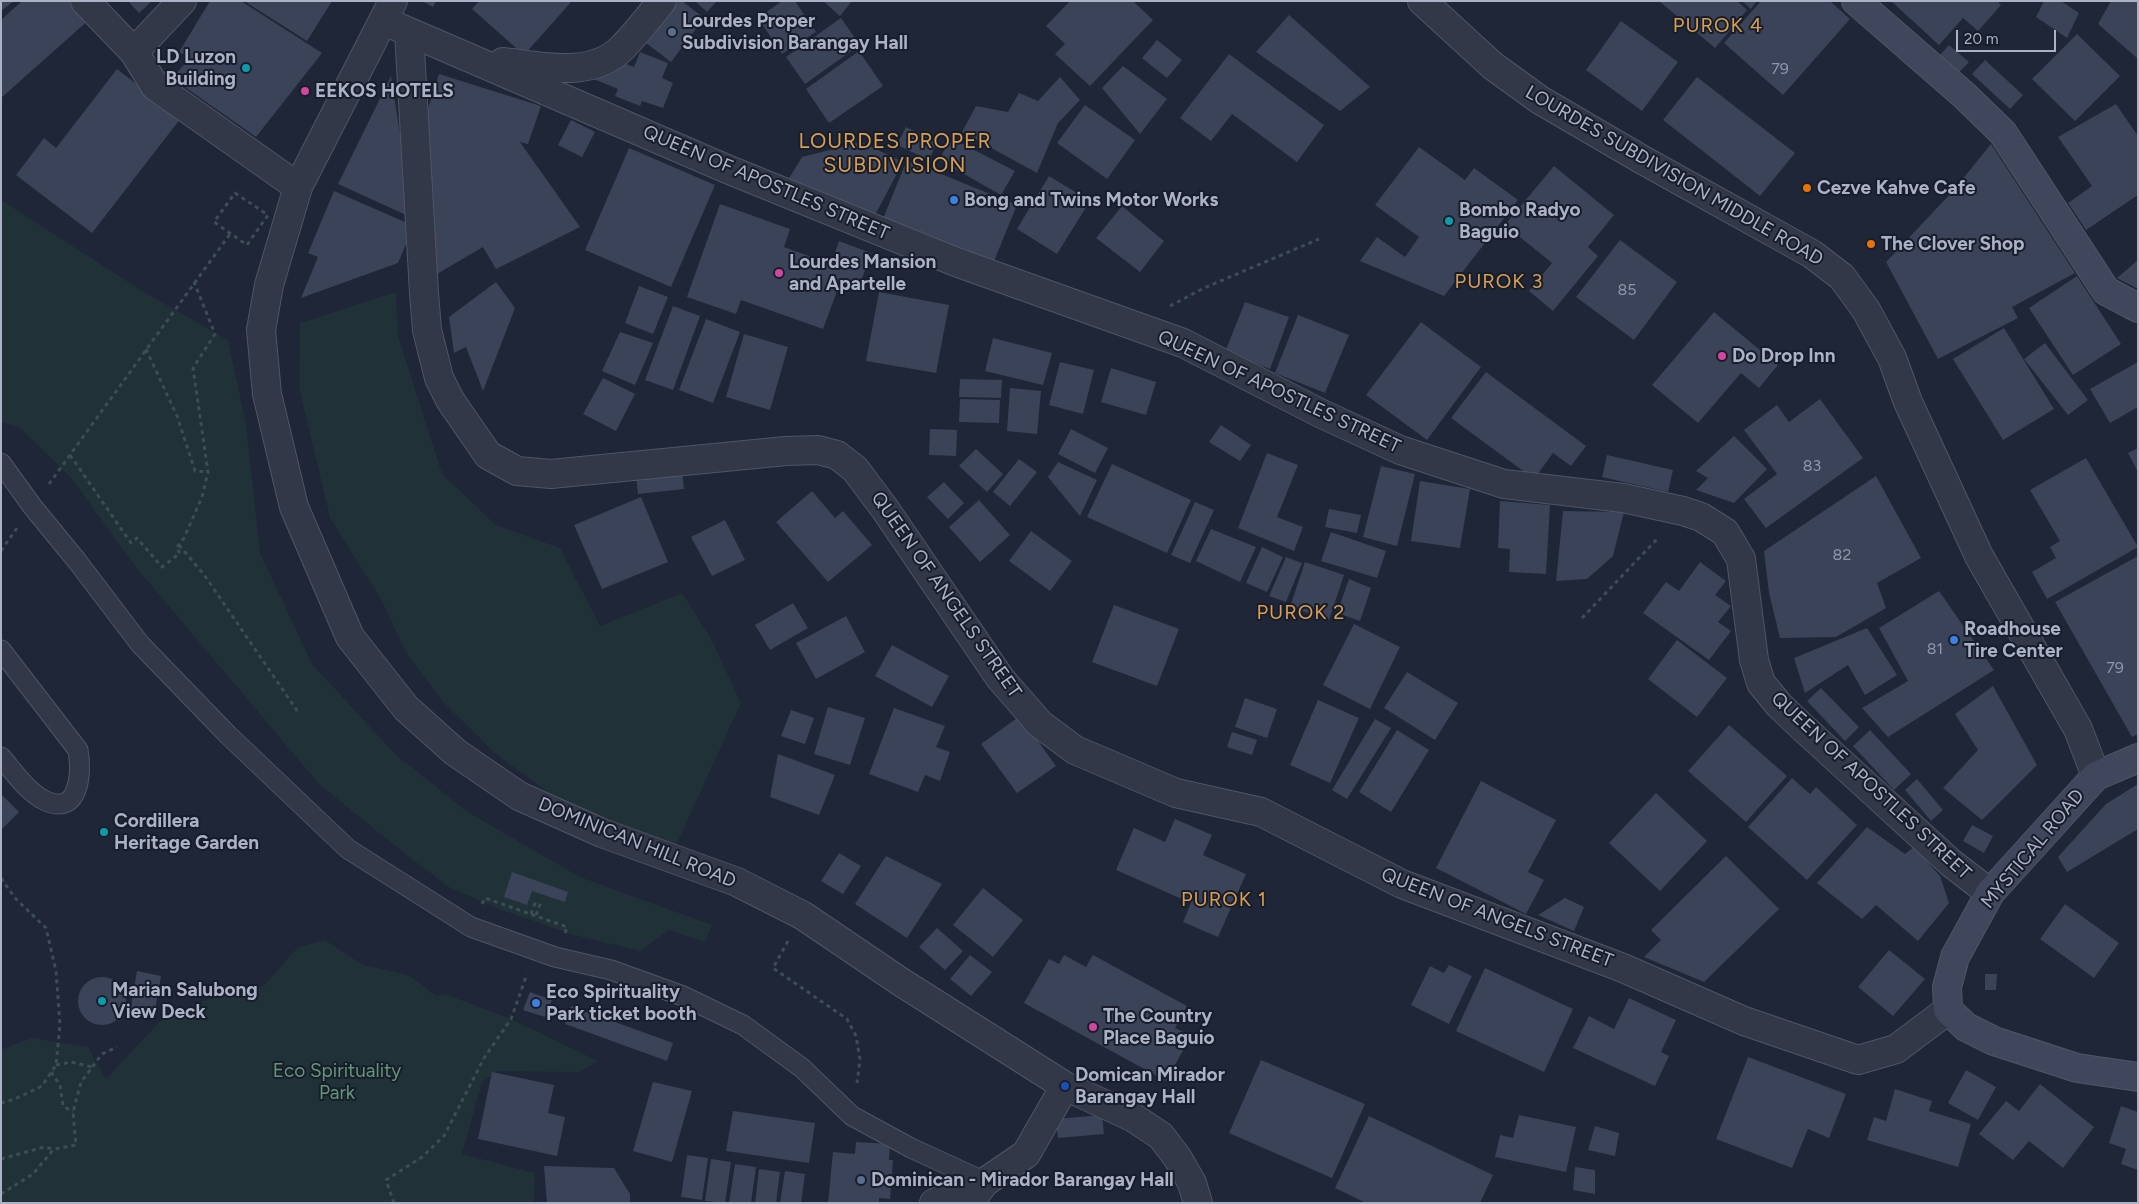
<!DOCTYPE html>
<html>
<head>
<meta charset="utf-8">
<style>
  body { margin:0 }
  #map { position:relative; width:2139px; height:1204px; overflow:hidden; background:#1e2637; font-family:Figtree,sans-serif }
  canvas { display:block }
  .frame { position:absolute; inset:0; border:2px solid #acb2c5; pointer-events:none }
  .scale { position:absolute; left:1956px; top:30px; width:100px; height:22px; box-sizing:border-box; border:2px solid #acb2c5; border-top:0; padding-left:6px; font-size:15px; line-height:18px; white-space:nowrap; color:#acb2c5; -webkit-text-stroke:4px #181d2c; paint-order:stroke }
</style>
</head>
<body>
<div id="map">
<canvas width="2139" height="1204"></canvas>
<div class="frame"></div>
<div class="scale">20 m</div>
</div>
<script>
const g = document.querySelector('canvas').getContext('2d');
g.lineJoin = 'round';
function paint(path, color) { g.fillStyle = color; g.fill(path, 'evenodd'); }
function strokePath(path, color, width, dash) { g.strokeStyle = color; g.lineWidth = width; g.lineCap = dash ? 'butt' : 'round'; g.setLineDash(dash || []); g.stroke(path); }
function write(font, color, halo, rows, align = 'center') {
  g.font = font + ' Figtree,sans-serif'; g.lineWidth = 4; g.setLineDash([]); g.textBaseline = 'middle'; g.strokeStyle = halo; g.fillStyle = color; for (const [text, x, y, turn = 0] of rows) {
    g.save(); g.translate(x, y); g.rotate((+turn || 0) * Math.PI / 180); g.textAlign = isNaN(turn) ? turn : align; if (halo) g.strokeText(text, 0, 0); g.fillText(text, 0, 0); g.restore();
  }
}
paint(new Path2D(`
  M1,200L144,292L228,340L246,424L260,553L312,664L395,754L468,812L580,877L712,925L705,942L669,930L640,951L574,935L499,909L449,887L404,853L319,784L135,566L71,478L19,427L1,422Z
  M396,292L398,336L442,474L496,525L560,548L600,626L682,593L710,637L741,703L673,852L587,818L549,793L497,755L445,704L406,653L382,601L330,518L299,387L300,323Z
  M325,940L363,965L409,975L436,996L445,994L511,1019L598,1061L580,1072L498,1071L482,1082L462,1154L535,1173L534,1203H1V1050L31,1038L88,1047L106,1079L163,1018L203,1001L264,986L297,948Z`), '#203238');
paint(new Path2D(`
  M1,1H14L1,11Z
  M22,1H75L91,18L1,98V20Z
  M128,1H152L139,13Z
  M210,1H241L322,53L256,137L172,78L190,58L179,52Z
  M244,1H332L307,41Z
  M422,1H436L433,7Z
  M479,1H572L524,55L472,9Z
  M679,1H682L704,18L671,62L646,43Z
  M695,1H717L707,12Z
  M782,1H795L816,32L782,54L758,18Z
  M823,1H852L840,16Z
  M1070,1H1133L1153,20L1090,86L1055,54L1065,44L1046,26Z
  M1659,1H1737L1747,10L1715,48Z
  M1742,1H1757L1751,9Z
  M1761,1H1830L1850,19L1783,95L1724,43Z
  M1891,1H1997L2001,5L1978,31L1963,18L1939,45Z
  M2044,1H2061L2079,13L2067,38L2036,17Z
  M2111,1H2138V59L2098,24Z
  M1289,15L1370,87L1340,111L1256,52Z
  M841,18L860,45L805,84L786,57Z
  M1621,21L1678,62L1642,111L1586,70Z
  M2077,34L2120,76L2075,121L2032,79Z
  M1157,40L1182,60L1167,78L1142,58Z
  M1949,45L1969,62L1959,72L1940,55Z
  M859,51L883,86L829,123L806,89Z
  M640,52L668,63L662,78L673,83L663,108L642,101L640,106L615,96L618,89L591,78L619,61L634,67Z
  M1229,54L1324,125L1297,162L1232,114L1211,141L1180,118Z
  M1985,60L2023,95L2010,109L1972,74Z
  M1123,66L1167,99L1140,134L1102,88Z
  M117,69L181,118L92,233L16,175L44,138L56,148Z
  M439,74L541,106L528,144L520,142L580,227L496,269L483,247L437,274L422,111L427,112Z
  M391,76L406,173V215L338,184Z
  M1060,77L1080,100L1058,123L1037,173L962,132L976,106L1008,112L1019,93L1038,101Z
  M1697,77L1795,153L1760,196L1663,120Z
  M2116,104L2138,136V195L2086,230L2068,203L2092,186L2058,137Z
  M1085,105L1135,140L1107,179L1057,143Z
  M571,120L595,132L582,157L558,145Z
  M906,127L937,142L929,160L897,145Z
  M951,138L1015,171L1001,195L939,160Z
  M861,142L903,162L872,221L786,183L802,157Z
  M1991,144L2075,273L2012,307L2018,318L1938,359L1886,262L1952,192Z
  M1419,147L1465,180L1474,168L1518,200L1444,296L1360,261L1377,237L1405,257L1419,237L1375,205Z
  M629,148L715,185L671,287L585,250Z
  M907,160L1017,205L992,266L882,221Z
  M1554,166L1614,215L1588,247L1598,256L1553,311L1529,291L1552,263L1505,225Z
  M1049,176L1090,201L1057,254L1017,229Z
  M334,191L414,226L398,263L301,298L318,257L308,253Z
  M720,204L790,229L784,247L831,264L839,241L871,253L858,290L840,283L823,329L741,300L736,314L687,297Z
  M1122,206L1164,241L1140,272L1096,238Z
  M1620,240L1677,282L1634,340L1576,297Z
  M2138,260V289L2117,278Z
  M2077,276L2121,344L2073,375L2029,308Z
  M496,282L515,308L483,391L466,347L454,353L449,317Z
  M639,286L668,297L653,334L625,323Z
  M879,292L949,305L936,373L866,361Z
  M1245,302L1289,317L1270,369L1225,352Z
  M673,306L700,316L673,390L645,380Z
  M1714,312L1778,365L1759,388L1741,373L1698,423L1652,385Z
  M1298,315L1349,335L1325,393L1275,373Z
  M706,319L740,332L713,403L679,390Z
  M1421,322L1481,367L1427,440L1366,395Z
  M2004,328L2054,409L2003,440L1953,359Z
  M620,332L653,343L635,385L602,371Z
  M744,334L788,347L770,410L726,397Z
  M993,338L1052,353L1043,385L985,371Z
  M2045,343L2088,400L2068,415L2024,359Z
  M1060,362L1094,370L1083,414L1049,405Z
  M2138,362V407L2110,423L2090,389Z
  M1111,368L1156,382L1146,415L1101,402Z
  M1486,372L1586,446L1571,466L1553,453L1534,479L1451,418Z
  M603,378L635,394L616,431L583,414Z
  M960,379L1002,380L1001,398L959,397Z
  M1010,388L1041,391L1037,434L1007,431Z
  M960,399L1000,400L999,423L959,422Z
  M1820,399L1863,458L1766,528L1744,499L1777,474L1744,430L1777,405L1789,422Z
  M1221,425L1251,445L1240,461L1209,442Z
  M930,429L957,430L956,456L929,455Z
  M1071,429L1108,448L1095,473L1058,454Z
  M1734,436L1767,469L1734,503L1696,490L1708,478L1696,471Z
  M2138,448V472L2128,453Z
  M976,449L1003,474L987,492L959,466Z
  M1267,453L1298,465L1277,517L1303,527L1294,551L1238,528Z
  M1607,455L1673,470L1668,492L1602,477Z
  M2086,458L2138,547L2047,599L2032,572L2056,558L2050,547L2060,541L2030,490Z
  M1019,459L1037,472L1010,506L993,492Z
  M1058,462L1097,480L1080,516L1048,477Z
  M1112,464L1191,500L1167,553L1087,517Z
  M1381,466L1415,474L1397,546L1363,537Z
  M682,470L684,489L638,494L636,475Z
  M1876,476L1921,558L1877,583L1886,608L1836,637L1780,638L1769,593L1764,551Z
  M1420,481L1470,489L1460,548L1411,541Z
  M944,482L964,503L948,519L927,497Z
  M812,491L835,518L843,511L872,545L828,582L776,522Z
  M641,497L668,562L602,589L574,525Z
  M979,500L1010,535L980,562L949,527Z
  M1500,501L1550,505L1546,574L1509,572L1510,549L1498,548Z
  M1195,502L1214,510L1190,563L1171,555Z
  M1329,509L1361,515L1357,533L1325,527Z
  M1563,511L1624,512L1613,556L1587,579L1556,581Z
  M725,520L745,560L712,576L691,537Z
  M1211,529L1256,547L1240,582L1196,561Z
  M1031,531L1072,561L1050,591L1009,561Z
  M1331,532L1386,551L1377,578L1321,561Z
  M1262,547L1283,557L1267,592L1246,583Z
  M2138,556V734L2132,737L2055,602Z
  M1286,557L1302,563L1286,602L1269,596Z
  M1305,562L1344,575L1329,620L1290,607Z
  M1700,562L1726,581L1715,595L1731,606L1718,622L1731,631L1709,660L1643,613L1666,582L1679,591Z
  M1349,579L1371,588L1360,621L1337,613Z
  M1939,591L1994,670L1888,737L1862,708L1908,681L1879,628Z
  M793,603L808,628L770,650L755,625Z
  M1114,605L1179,629L1157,686L1092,662Z
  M846,616L865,652L816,679L796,643Z
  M1354,624L1400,647L1370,709L1323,685Z
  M1867,628L1897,675L1865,695L1848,665L1805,693L1794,658Z
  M1677,640L1727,678L1697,717L1648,679Z
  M892,645L949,676L932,707L875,676Z
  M1407,672L1458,703L1435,740L1384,708Z
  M1993,686L2037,765L1982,820L1943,788L1978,750L1955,714Z
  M1821,688L1859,727L1845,741L1807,701Z
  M1245,698L1277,709L1267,738L1235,727Z
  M1318,700L1359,718L1330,783L1290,765Z
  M828,707L865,718L850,765L814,754Z
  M894,708L945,726L936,747L950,752L940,781L925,775L918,792L869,774Z
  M791,710L814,718L805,744L781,736Z
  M1020,716L1056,766L1017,793L981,744Z
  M1375,719L1391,728L1347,799L1332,790Z
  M1729,725L1787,776L1746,822L1688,771Z
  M1397,730L1429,750L1391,812L1359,792Z
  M1870,730L1911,774L1894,790L1853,746Z
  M1232,732L1257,740L1252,755L1227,747Z
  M778,754L835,775L819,815L770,797Z
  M1792,778L1810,794L1816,787L1857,825L1807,880L1748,827Z
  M1917,779L1943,810L1931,821L1905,790Z
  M1481,781L1556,820L1528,872L1544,880L1526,914L1436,868Z
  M2138,784V829L2067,872L2058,857L2106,804Z
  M1656,793L1707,841L1660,891L1609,843Z
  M1,794L19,812L1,830Z
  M1175,819L1212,835L1203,855L1246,874L1218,937L1183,922L1191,903L1116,870L1134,828L1165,842Z
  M1972,825L1993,836L1984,853L1963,841Z
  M1867,827L1905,854L1914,847L1940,876L1949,903L1918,941L1876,905L1862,919L1817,883Z
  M839,853L861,866L843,894L821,881Z
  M886,856L942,884L907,938L855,904Z
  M1726,856L1779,909L1704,982L1644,957L1661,940L1651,930Z
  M512,872L568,892L565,902L532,891L527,905L504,897Z
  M983,888L1023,920L993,957L953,925Z
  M1565,898L1584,907L1574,931L1538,915Z
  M2065,904L2119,943L2094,978L2040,939Z
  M937,928L963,951L945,970L919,947Z
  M1889,950L1925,979L1893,1016L1858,987Z
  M970,955L992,972L971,996L950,979Z
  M1064,955L1086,967L1093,955L1187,1006L1175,1028L1191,1036L1166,1081L1024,1003L1049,959L1059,964Z
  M1449,965L1472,976L1449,1024L1411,1005L1430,966L1444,973Z
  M1485,968L1573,1009L1544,1072L1456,1031Z
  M137,971L161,976L154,1016L130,1012Z
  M1985,974H1997L1996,990H1985Z
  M78 1001a24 24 0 1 1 48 0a24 24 0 1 1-48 0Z
  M530,992L552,1000L545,1017L523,1010Z
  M1629,998L1676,1020L1661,1052L1669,1056L1655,1086L1573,1048L1589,1016L1614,1029Z
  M571,1006L673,1043L667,1061L565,1024Z
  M1748,1057L1846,1094L1829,1138L1808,1129L1792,1168L1716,1139Z
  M1261,1060L1365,1104L1332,1178L1229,1133Z
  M1966,1070L1996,1087L1978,1120L1948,1103Z
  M492,1072L554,1085L548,1113L565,1117L557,1156L478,1139Z
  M653,1082L692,1091L672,1162L633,1151Z
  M2040,1084L2094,1127L2063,1168L2029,1141L2013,1160L1979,1134L2006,1101L2019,1111Z
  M1895,1089L1932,1101L1929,1111L1971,1124L1958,1167L1867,1140L1874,1117L1886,1121Z
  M2121,1106L2138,1112V1170L2121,1164L2126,1149L2109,1143Z
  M733,1111L815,1123L809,1163L726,1151Z
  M1102,1115L1104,1134L1058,1138L1056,1119Z
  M1519,1115L1576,1127L1566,1172L1495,1157L1500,1135L1513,1138Z
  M1369,1116L1493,1175L1480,1203H1366L1335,1188Z
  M1595,1126L1619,1133L1615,1156L1588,1150Z
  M856,1142L890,1144L889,1160H893L890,1199L879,1198V1203H828L833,1152L855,1154Z
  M687,1155L708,1158L702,1200L681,1197Z
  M711,1159L731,1162L725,1203L705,1201Z
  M735,1164L756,1167L751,1203H729Z
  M544,1166L614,1168L630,1194V1203H547Z
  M1575,1167L1595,1170V1194L1573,1190Z
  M759,1169L780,1172L776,1203H755Z
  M785,1171L805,1174L801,1203H780Z`), '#3a4358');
const lane = new Path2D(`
  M1,463L32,506L77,561L140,644L228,735L348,849L471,927L555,957L611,970L683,996L743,1025L802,1068L852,1116L911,1148L985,1182
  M1,650L78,750C82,772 80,816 46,801C28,793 14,772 1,757`);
const street = new Path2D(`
  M85,1L134,52L155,86L298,187
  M393,1L298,187L269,285L261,330L267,394L294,507L350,637L406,708L455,752L519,796L602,833L737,882L802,915L901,982L1065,1086L1134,1118L1161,1136L1177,1157L1192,1183L1198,1203
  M1422,1L1493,66L1540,100L1641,159L1812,254L1842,277L1866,310L1892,358L1908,402L1979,556L2078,729L2096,776
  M384,21L727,169L956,262L1183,343L1322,414L1400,450L1504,484L1623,498L1683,511L1701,517L1725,532L1741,559L1754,660L1761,683L1779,705L1800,725L1951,863L1990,893
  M409,32L424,293L427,330L439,378L450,400L488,455L517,471L551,474L786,451L818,450L837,455L855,469L885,509L1000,678L1040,724L1075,750L1176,793L1261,812L1402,884L1623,968L1744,1021L1858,1060L1896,1049L1948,1010
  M134,52L182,1
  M503,62C542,66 591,79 622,48C636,34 649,17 662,1
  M934,1203L985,1182
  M969,1203L985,1182L1026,1154L1065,1086`);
const secondary = new Path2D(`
  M1856,1L1965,96L2003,133L2106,291L2138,308
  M2138,758L2096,776L1990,893L1955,957L1947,987L1948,1010L1966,1027L1994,1041L2077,1068L2138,1077`);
strokePath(lane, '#505566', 21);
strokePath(street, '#505566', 30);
strokePath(secondary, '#505566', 30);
strokePath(new Path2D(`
  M235,193L268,215L247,245L214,222Z
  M1170,306L1204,288L1319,239
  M146,349L177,416L195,471L208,472
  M70,455L131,543L137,538L162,567L180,553L176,548L184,538L202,497L208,472L193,368L215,334L194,282
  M49,484L230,234
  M179,545L205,576L298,712
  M1,551L17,528
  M1582,618L1659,537
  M1,878L15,898L46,928L56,971L60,1025L56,1065L42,1086L15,1099L1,1103
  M482,904L485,898L567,927L565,933
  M531,914L536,901
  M536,915L541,902
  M788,941L773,968L847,1019L856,1036L860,1059L857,1083
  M56,1065L71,1062L92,1067
  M51,1072L60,1085L63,1106L73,1112
  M1,1159L44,1147L54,1149
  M1,1194L33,1174L54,1149L76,1145L73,1112L81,1082L102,1054L117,1047
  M394,1203L386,1180L422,1157L444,1136L484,1058L511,1019L527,974`), '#3b4e53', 3, [4, 4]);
strokePath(lane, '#323848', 19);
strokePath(street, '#323848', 28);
strokePath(secondary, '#40465b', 28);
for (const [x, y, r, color] of [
  [672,32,5,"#5c6f8a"],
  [246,68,5,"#0f9aa8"],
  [305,91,5,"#d1479c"],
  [1807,188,5,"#e8710a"],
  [954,200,5,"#3f7fe0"],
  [1449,221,5,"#0f9aa8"],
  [1871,244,5,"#e8710a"],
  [779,273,5,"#d1479c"],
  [1722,356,5,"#d1479c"],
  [1954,640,5,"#3f7fe0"],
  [104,832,5,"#0f9aa8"],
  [102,1001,5,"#0f9aa8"],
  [536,1003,5,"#3f7fe0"],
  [1093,1027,5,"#d1479c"],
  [1065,1086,5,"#1a4fb4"],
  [861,1180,5,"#5c6f8a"]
]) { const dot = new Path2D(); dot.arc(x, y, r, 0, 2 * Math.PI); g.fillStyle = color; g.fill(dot); strokePath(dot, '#181d2c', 2); }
write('16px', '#9096aa', null, [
  ["79",1780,69],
  ["85",1627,290],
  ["83",1812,466],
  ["82",1842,555],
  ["81",1935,649],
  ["79",2115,668]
]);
write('bold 19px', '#acb2c5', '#181d2c', [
  ["Lourdes Proper",682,21],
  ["Subdivision Barangay Hall",682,43],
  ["LD Luzon",236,57,"right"],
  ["Building",236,79,"right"],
  ["EEKOS HOTELS",315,91],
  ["Cezve Kahve Cafe",1817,188],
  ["Bong and Twins Motor Works",964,200],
  ["Bombo Radyo",1459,210],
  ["Baguio",1459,232],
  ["The Clover Shop",1881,244],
  ["Lourdes Mansion",789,262],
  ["and Apartelle",789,284],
  ["Do Drop Inn",1732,356],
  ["Roadhouse",1964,629],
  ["Tire Center",1964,651],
  ["Cordillera",114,821],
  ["Heritage Garden",114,843],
  ["Marian Salubong",112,990],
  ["View Deck",112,1012],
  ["Eco Spirituality",546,992],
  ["Park ticket booth",546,1014],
  ["The Country",1103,1016],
  ["Place Baguio",1103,1038],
  ["Domican Mirador",1075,1075],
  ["Barangay Hall",1075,1097],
  ["Dominican - Mirador Barangay Hall",871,1180]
], 'left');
write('19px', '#acb2c5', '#181d2c', [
  ["LOURDES SUBDIVISION MIDDLE ROAD",1674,176,30],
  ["QUEEN OF APOSTLES STREET",766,183,23],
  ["QUEEN OF APOSTLES STREET",1279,392,25],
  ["QUEEN OF ANGELS STREET",946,595,55],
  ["QUEEN OF APOSTLES STREET",1871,786,43],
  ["DOMINICAN HILL ROAD",637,843,22],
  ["MYSTICAL ROAD",2033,849,-50],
  ["QUEEN OF ANGELS STREET",1497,918,21]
]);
write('19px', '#639676', '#181d2c', [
  ["Eco Spirituality",337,1071],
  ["Park",337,1093]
]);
g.letterSpacing = '1px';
write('20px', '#d89f54', '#181d2c', [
  ["PUROK 4",1718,26],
  ["PUROK 3",1499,282],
  ["PUROK 2",1301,613],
  ["PUROK 1",1224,900]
]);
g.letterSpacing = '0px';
g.letterSpacing = '1px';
write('21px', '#d89f54', '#181d2c', [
  ["LOURDES PROPER",895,142],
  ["SUBDIVISION",895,166]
]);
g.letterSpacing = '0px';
</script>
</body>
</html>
